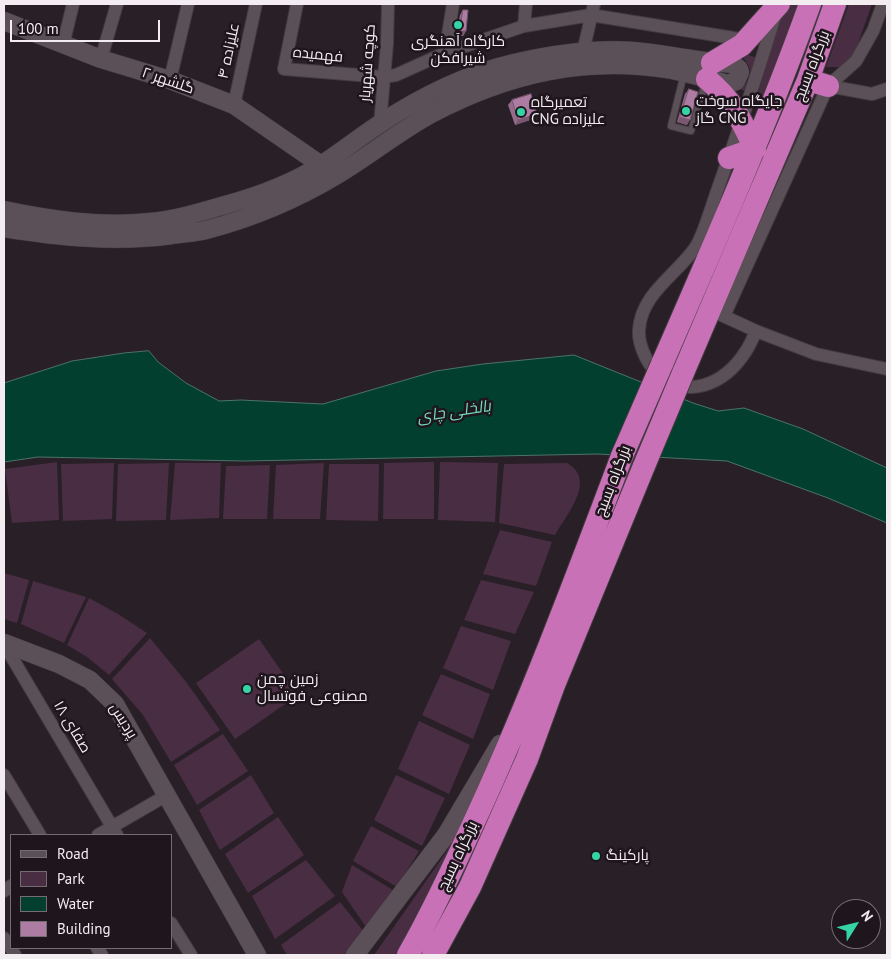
<!DOCTYPE html>
<html>
<head>
<meta charset="utf-8">
<style>
  body { margin:0 }
  #map { position:relative; width:891px; height:959px; overflow:hidden; background:#291f27; font-family:"PT Sans",sans-serif }
  canvas { display:block }
  .frame { position:absolute; inset:0; border:5px solid #f3ecf1; pointer-events:none }
  .legend { position:absolute; left:10px; top:834px; width:162px; height:115px; box-sizing:border-box; background:#1f161d; border:1px solid #746c72; margin:0; padding:6px 9px; list-style:none; font-size:15px; color:#f3ecf1 }
  .legend li { display:flex; align-items:center; gap:10px; height:25px }
  .legend b { width:25px; border:1px solid #746c72 }
  .north { position:absolute; left:831px; top:899px; width:50px; height:50px; box-sizing:border-box; background:#1f161d; border:1px solid #746c72; border-radius:50%; rotate:54deg; font-size:14px; font-weight:700; line-height:20px; text-align:center; color:#f3ecf1 }
  .north::after { content:''; display:block; margin:auto; width:18px; height:22px; background:#35d4a7; clip-path:polygon(50% 0,100% 100%,50% 72%,0 100%) }
  .scale { position:absolute; left:10px; top:20px; width:150px; height:22px; box-sizing:border-box; border:2px solid #f3ecf1; border-top:0; padding-left:6px; font-size:15px; line-height:18px; white-space:nowrap; color:#f3ecf1; -webkit-text-stroke:4px #1f161d; paint-order:stroke }
</style>
</head>
<body>
<div id="map">
<canvas width="891" height="959"></canvas>
<div class="frame"></div>
<ul class="legend">
<li><b style="height:6px;background:#5b5058"></b>Road</li>
<li><b style="height:14px;background:#492d43"></b>Park</li>
<li><b style="height:14px;background:#033f2f"></b>Water</li>
<li><b style="height:14px;background:#ad7ca2"></b>Building</li>
</ul>
<div class="north">N</div>
<div class="scale">100 m</div>
</div>
<script>
const g = document.querySelector('canvas').getContext('2d');
g.lineJoin = 'round';
function paint(path, color) { g.fillStyle = color; g.fill(path, 'evenodd'); }
function strokePath(path, color, width, dash) { g.strokeStyle = color; g.lineWidth = width; g.lineCap = dash ? 'butt' : 'round'; g.setLineDash(dash || []); g.stroke(path); }
function write(font, color, halo, rows, align = 'center') {
  g.font = font + ' "PT Sans",Cairo,sans-serif'; g.lineWidth = 5; g.setLineDash([]); g.textBaseline = 'middle'; g.strokeStyle = halo; g.fillStyle = color; for (const [text, x, y, turn = 0] of rows) {
    g.save(); g.translate(x, y); g.rotate((+turn || 0) * Math.PI / 180); g.textAlign = isNaN(turn) ? turn : align; if (halo) g.strokeText(text, 0, 0); g.fillText(text, 0, 0); g.restore();
  }
}
paint(new Path2D(`
  M789,4H801L763,109L757,97L779,22Z
  M849,4H872L855,52L843,67H826Z
  M738,52L758,58L747,92L740,89C757,75 751,66 738,52Z
  M57,462L59,520L12,523L5,469Z
  M434,462V519H383L384,463Z
  M440,462L498,463L495,522L438,520Z
  M114,463L112,519L63,521L61,464Z
  M169,463L166,520L116,521L118,464Z
  M175,463H221L219,518L170,520Z
  M324,463L320,519H273L276,465Z
  M567,463C597,480 567,514 555,535L499,523L504,464Z
  M329,464H379L378,521L326,520Z
  M270,465L267,519H223L226,466Z
  M500,530L552,542L536,586L483,574Z
  M4,573L29,580L17,623L4,619Z
  M481,580L534,592L515,634L464,620Z
  M33,581L86,597L64,643L21,624Z
  M89,598L118,614L147,633L109,675L87,657L67,645Z
  M461,626L511,641L493,690L443,668Z
  M150,638L187,683L220,730L171,762L143,715L112,679Z
  M259,639L298,695L235,739L196,683Z
  M441,674L490,694L473,739L422,715Z
  M419,721L470,745L449,794L398,769Z
  M223,734L248,771L197,805L174,765Z
  M251,775L274,813L220,850L199,810Z
  M396,775L445,798L422,846L374,820Z
  M485,782L400,955H374L447,851Z
  M278,817L304,855L248,893L225,854Z
  M371,826L419,851L397,887L353,861Z
  M306,860L335,896L275,939L252,896Z
  M352,865L393,890L368,930L342,892Z
  M340,902L365,933L349,955H287L281,945Z`), '#492d43');
const water = new Path2D(`
  M149,351L158,362L186,383L219,401L241,400L323,404L436,371L483,364L574,355L693,403L718,411L744,408L803,429L887,468V523L828,498L727,461L598,454L244,461L38,457L4,462V383L72,361L124,353Z`);
paint(water, '#033f2f');
strokePath(water, '#4b7369', 1);
const lane = new Path2D(`
  M684,74L671,126L691,131L705,84`);
const street = new Path2D(`
  M297,4L284,69L383,77L396,75L445,53L524,26L591,15L746,40
  M524,26L526,4
  M63,45L73,4
  M583,52L594,4
  M445,53L453,4
  M101,59L117,4
  M170,80L188,4
  M828,86L872,94L887,89
  M234,105L256,4
  M380,124L387,44L388,4
  M717,313L756,331L816,354L887,369
  M724,316L828,86L856,61L873,31L883,4
  M756,331C753,338 750,345 746,351C725,384 686,402 655,371C646,361 638,344 639,330C641,294 676,275 695,248C703,237 712,205 717,191C738,133 757,75 775,16
  M4,644L117,835
  M4,775L40,835
  M98,835L167,795
  M4,891L11,886
  M171,923L191,955
  M4,938L15,955
  M97,948L102,955`);
const secondary = new Path2D(`
  M4,21L101,59L170,80L234,105L321,165
  M4,210C52,220 100,227 150,222C175,220 201,212 225,205C258,196 291,184 321,165C341,152 361,136 381,123C422,96 467,74 514,63C553,54 594,48 634,51C667,54 700,62 733,64L739,69L740,72L736,81L728,84C709,79 691,74 672,70C586,55 507,74 431,114C398,132 369,156 337,175C297,199 252,218 206,230C195,233 183,233 172,235C115,243 60,237 4,228
  M4,643L59,664L90,680L115,704L257,955
  M355,955L446,835L500,744`);
const highway = new Path2D(`
  M712,63L742,45L779,4
  M707,79C734,102 740,118 755,149L729,158
  M808,80L828,86
  M662,364C714,245 766,126 810,4
  M683,373L808,80L835,4
  M408,955C433,911 454,866 475,820C530,701 576,578 622,456
  M433,955L470,887L527,759L554,685L644,466`);
strokePath(lane, '#433b41', 8);
strokePath(street, '#433b41', 14);
strokePath(secondary, '#433b41', 19);
strokePath(highway, '#433b41', 24);
strokePath(lane, '#5b5058', 6);
strokePath(street, '#5b5058', 12);
strokePath(secondary, '#5b5058', 18);
strokePath(highway, '#c871b6', 22);
const highwayBridge = new Path2D(`
  M622,456L662,364
  M644,466L683,373`);
strokePath(highwayBridge, '#433b41', 24, []);
strokePath(highwayBridge, '#c871b6', 22);
paint(new Path2D(`
  M463,10L466,31L463,36L456,35L460,15Z
  M689,89L687,125L677,122L685,94Z
  M512,100L533,119L515,125L508,105Z`), '#956b8b');
paint(new Path2D(`
  M460,31H466L463,36L456,35Z
  M537,114L533,119L515,125L518,120Z
  M680,117L690,120L687,125L677,122Z`), '#795771');
const building = new Path2D(`
  M463,10H468L466,31H460Z
  M689,89L698,92L690,120L680,117Z
  M531,94L537,114L518,120L512,100Z`);
paint(building, '#ad7ca2');
strokePath(building, '#795771', 1);
for (const [x, y, r, color] of [
  [458,25,5,"#35d4a7"],
  [686,111,5,"#35d4a7"],
  [521,112,5,"#35d4a7"],
  [247,689,5,"#35d4a7"],
  [596,856,5,"#35d4a7"]
]) { const dot = new Path2D(); dot.arc(x, y, r, 0, 2 * Math.PI); g.fillStyle = color; g.fill(dot); strokePath(dot, '#1f161d', 2); }
write('15px', '#f3ecf1', '#1f161d', [
  ["کارگاه آهنگری",458,42,"center"],
  ["شیرافکن",458,59,"center"],
  ["جایگاه سوخت",696,102],
  ["گاز CNG",696,119],
  ["تعمیرگاه",531,103],
  ["CNG علیزاده",531,120],
  ["زمین چمن",257,680],
  ["مصنوعی فوتسال",257,697],
  ["پارکینگ",606,856]
], 'left');
write('15px', '#f3ecf1', '#1f161d', [
  ["علیزاده ۴",229,51,-78],
  ["فهمیده",318,55,6],
  ["کوچه شهریار",368,63,-86],
  ["بزرگراه بسیج",812,66,-69],
  ["گلشهر ۲",168,81,19],
  ["بزرگراه بسیج",613,481,-69],
  ["پردیس",123,721,58],
  ["صفای ۱۸",72,727,59],
  ["بزرگراه بسیج",458,856,-65]
]);
write('italic 16px', '#75dcb8', '#1f161d', [
  ["بالخلی چای",454,412,-9]
]);
</script>
</body>
</html>
